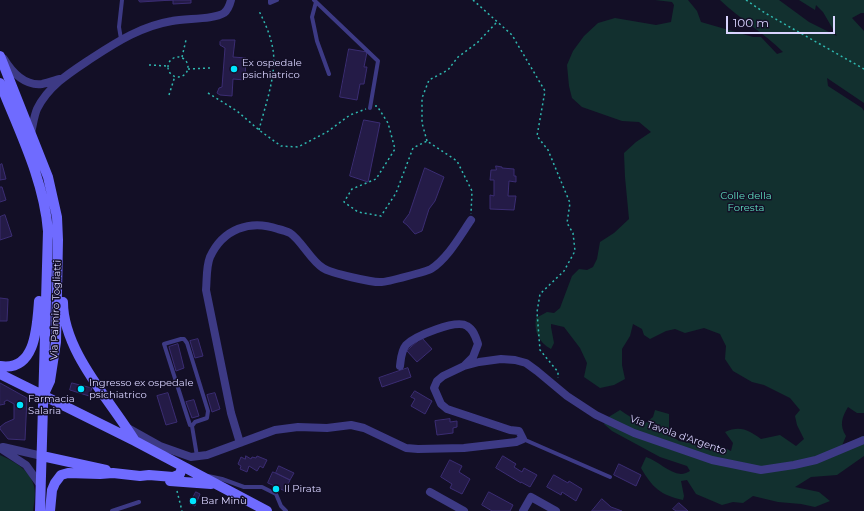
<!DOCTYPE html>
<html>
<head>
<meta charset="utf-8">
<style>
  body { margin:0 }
  #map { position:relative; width:864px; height:511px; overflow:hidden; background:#130f26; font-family:Montserrat,sans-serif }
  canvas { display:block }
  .scale { position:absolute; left:726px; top:16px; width:109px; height:18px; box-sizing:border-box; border:2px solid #d9d4ff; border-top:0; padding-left:5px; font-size:12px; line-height:14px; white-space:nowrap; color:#d9d4ff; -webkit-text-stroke:3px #130f26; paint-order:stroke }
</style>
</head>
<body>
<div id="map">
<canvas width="864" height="511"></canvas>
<div class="scale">100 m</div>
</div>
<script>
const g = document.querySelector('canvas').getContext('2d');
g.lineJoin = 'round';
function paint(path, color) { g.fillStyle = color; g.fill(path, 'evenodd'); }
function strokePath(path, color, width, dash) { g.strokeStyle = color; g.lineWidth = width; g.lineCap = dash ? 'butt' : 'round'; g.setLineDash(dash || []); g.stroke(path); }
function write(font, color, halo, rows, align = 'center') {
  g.font = font + ' Montserrat,sans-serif'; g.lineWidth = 3; g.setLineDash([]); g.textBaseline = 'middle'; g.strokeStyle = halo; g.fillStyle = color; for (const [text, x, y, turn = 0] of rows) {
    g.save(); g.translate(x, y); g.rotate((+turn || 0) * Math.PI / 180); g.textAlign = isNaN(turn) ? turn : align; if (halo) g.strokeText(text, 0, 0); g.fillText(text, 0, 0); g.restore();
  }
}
paint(new Path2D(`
  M655,0H688L697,11L701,22L753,37H761L777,54L783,52C764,33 740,19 720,0H779L809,22L837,36L823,12L816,5L815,10L799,0H864V13H861L852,18L864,31V103L827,78L828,86L862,108L864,111V413H857L848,407C842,417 839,425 846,436L841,448L862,436H864V456L837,475L811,477L795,487L819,492L830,501L815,507L801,504L778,502L753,496L743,503L733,502L722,505L696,494L687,480L681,481L684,496L683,500C660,495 652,487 641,468L646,457C658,461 669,473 681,474C684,474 688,472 690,471L687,466L660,457L612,431L604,424L607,418L620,410C628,415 635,421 644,424L653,417L655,410L669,414V434L679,441L704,446L709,444H717L731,451L733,443L725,432C740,425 749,430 761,439L780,435L796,446L804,439L797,425L795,416L800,410L790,398L764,385L752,382L733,371L725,359L726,346L720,334L704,328L685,333L675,329L666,331L650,339L644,335L642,329L633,324L630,336L622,349V365L625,379L614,385L600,388L584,377L587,363L580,348L564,327L551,324V327L554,343L551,349C538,342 534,331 536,318L547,312L554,313L560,308L572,276L579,269L587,270L593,267L597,259L600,242L614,233L629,219L625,177L624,153L636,142L651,132L639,122L622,121L582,107L572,98L569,86L567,65L573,51L584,36L598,23L615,18L656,25L671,22L674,5L672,2Z
  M0,455C14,461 30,470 34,486C36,494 34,503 33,511H0Z`), '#12302f');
const building = new Path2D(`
  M139,0H191V3L173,4V0L140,2Z
  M222,40H235L233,57L246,58L245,80L233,79L232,96L220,95L217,93L219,88L222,87L225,48L220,45V42Z
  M349,49L367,52L364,67H367L364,84H360L357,100L340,97Z
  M364,120L380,123L368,182L350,176Z
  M2,164L6,179L0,180V165Z
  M496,166L502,167V168L514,169V176H516V182L509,181L508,196H516L514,210L490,209V195L494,196V180H490L491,170H496Z
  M425,168L444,177L435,201L429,209L422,231L415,234L407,225L403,222L409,214Z
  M0,187H2L6,200L0,202Z
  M5,215L12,236L0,240V217Z
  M0,298L8,299L7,321H0Z
  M422,338L432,349L417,362L407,351Z
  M198,339L203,356L195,358L190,341Z
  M178,344L184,368L176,371L169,347Z
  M408,368L411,377L382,387L379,378Z
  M0,383L27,398L25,440L8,439L0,429V427L5,423L14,419V404L7,400L4,402L5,404L0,405Z
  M72,383L92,388L89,396L70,390Z
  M415,391L432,401L425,414L411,406L415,399L411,397Z
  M168,393L177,422L166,425L157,396Z
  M215,393L220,409L212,412L207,395Z
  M194,400L199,416L192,418L186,402Z
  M450,419V422L457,421V427L453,428V433L437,435L435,421Z
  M246,456L251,459L252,457L256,458L257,456L267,460L263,468L260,466L257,471L249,466L247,472L240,469L241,466L238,464L241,457L245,459Z
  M503,456L516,464L514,467L522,472L524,468L537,475L530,487L521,482V483L496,468Z
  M450,460L462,466L459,472L470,479L462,494L450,488L452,484L441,477Z
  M619,464L641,475L636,486L614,475Z
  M279,466L294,473L290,480L276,473Z
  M273,472L290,480L285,491L268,483Z
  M554,475L568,483L569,481L582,489L576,501L562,492L561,495L547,487Z
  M196,492L200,494L195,506L190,504Z
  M489,492L513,505L510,511H492L482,505Z
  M602,499L611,507L622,511H592Z
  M679,503L688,511H676L673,509Z`);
paint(building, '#241b47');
strokePath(building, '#3b2d73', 1);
strokePath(new Path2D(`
  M473,0L512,35L545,91L537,136L548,150L570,203L567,223L573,233L575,251L564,271L540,294L537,312L540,350L558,372V378
  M746,0L765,13L864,69
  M182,57L186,40
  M168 67a10 10 0 1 1 20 0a10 10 0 1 1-20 0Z
  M149,65L168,66
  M188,69L210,68
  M208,93L237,111L259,130L281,146L298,147L327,132L350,115L366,109
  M169,95L175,76
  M375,106H377L388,123L395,149L376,179L352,189L344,202L358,212L381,216L396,193L413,148L427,141L457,161L472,191L471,214
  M259,130C265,106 277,74 273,50C271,36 265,23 259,11
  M427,141L422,123V98L429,80L448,70L458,57L477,43L497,22
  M177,491L182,511`), '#2fb8b0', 1.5, [2, 3]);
strokePath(new Path2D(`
  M270,0V3L277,0
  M314,0L378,61L370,108
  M316,2L312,17L317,41L329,74
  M121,39L119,27L122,0
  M192,426L190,425L188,419L164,344L181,339H184L187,343L208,411L207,418L195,422L192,426L197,456
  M523,439L610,477
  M208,476L222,479L244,487H262L276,494L281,506L286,511
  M112,511L139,502`), '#3d3a85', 4);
strokePath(new Path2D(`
  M4,59C12,72 25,86 42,84C48,83 55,80 60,79
  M31,133C33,125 34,116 37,109C49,85 71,72 92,58C118,41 142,26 172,21C186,18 213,20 224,13C228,10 230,4 231,0
  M400,366C401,359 401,351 406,345C415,336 456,319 467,326C474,330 476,338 478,344L473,357L465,365
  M126,427L160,446L191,457L207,455L275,430L298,427L327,428L351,425L364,428L406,448L418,449L464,448L516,442L523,439L519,431L510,430L447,409L441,404L434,388L437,381L443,376L464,366L479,362L501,359L515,360L526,363L537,371L567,396L596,415L634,433L712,460L761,470L794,465L816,460L864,440
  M240,443L231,413L206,290C207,279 206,267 210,257C223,229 250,219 278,229C282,230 286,231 290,233C301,240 311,261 323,268C330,273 373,283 382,282C387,282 428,271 431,269C448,258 460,236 471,220
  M3,447L42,456
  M0,448L26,465L41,486
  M430,492L464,511
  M523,511L531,497L556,511`), '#3d3a85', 8);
strokePath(new Path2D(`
  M0,56L48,177L57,217L58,240L56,342L50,381L44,394
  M0,83C19,131 44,180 48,231L40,511
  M63,302C63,351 110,400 135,441
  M0,366C36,372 37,326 39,301
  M0,374L135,441L267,511
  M42,456L106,470
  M170,481L211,484
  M50,511L52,490L55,483L61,475L68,473L100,474L113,473L140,476L149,475L173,477L180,474L182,467`), '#6f6bff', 10);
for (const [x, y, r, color] of [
  [234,69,4,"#00e5ff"],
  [81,389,4,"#00e5ff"],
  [20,405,4,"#00e5ff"],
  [276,489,4,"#00e5ff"],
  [193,501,4,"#00e5ff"]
]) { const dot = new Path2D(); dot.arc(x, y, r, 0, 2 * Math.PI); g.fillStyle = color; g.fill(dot); strokePath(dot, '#130f26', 1.5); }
write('10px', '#d9d4ff', '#130f26', [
  ["Ex ospedale",242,63],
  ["psichiatrico",242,75],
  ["Ingresso ex ospedale",89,383],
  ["psichiatrico",89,395],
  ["Farmacia",28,399],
  ["Salaria",28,411],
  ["Il Pirata",284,489],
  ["Bar Minù",201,501]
], 'left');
write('10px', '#5fe0c0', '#130f26', [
  ["Colle della",746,196],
  ["Foresta",746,208]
]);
write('10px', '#d9d4ff', '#130f26', [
  ["Via Palmiro Togliatti",56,310,-88],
  ["Via Tavola d'Argento",678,435,19]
]);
</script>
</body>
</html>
